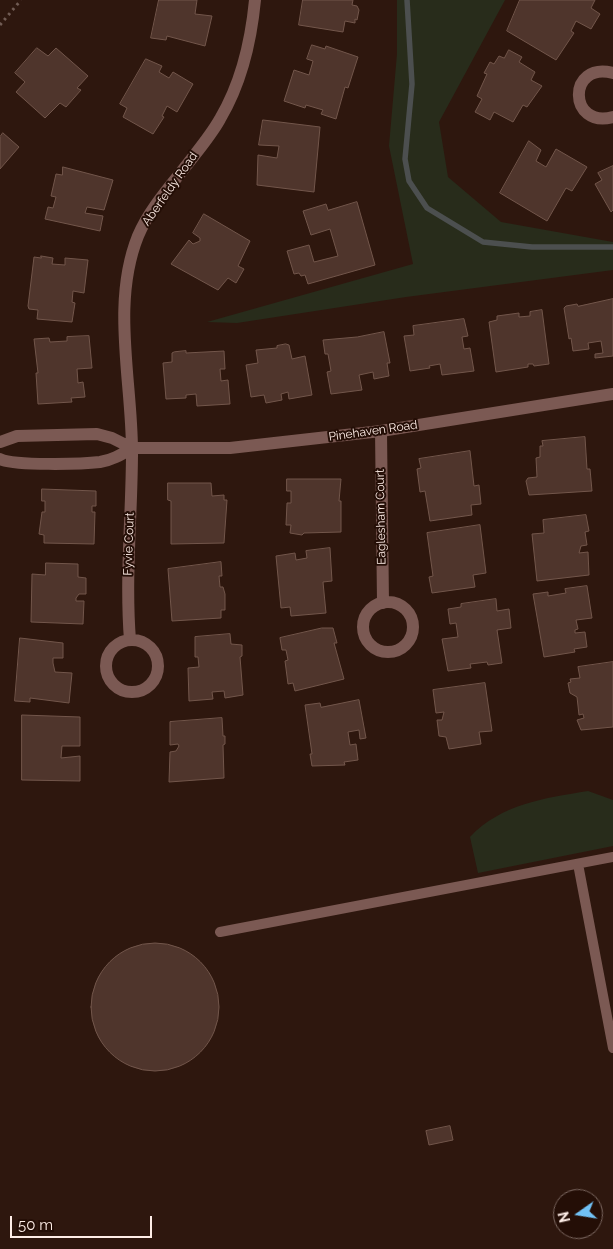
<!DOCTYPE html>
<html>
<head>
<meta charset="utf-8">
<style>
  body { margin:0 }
  #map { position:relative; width:613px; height:1249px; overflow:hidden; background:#2e170e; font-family:Raleway,sans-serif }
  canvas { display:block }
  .north { position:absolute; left:553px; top:1189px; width:50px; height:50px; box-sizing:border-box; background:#240e06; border:1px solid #7b6760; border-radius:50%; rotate:257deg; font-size:14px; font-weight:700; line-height:20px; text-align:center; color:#feede7 }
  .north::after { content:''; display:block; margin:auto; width:18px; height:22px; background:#71c1f5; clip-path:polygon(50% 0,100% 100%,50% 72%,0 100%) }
  .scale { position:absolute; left:10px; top:1216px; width:142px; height:22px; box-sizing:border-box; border:2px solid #feede7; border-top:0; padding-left:6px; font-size:15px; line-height:18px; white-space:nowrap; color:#feede7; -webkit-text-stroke:4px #240e06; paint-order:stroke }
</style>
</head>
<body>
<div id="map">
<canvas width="613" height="1249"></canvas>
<div class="north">N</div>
<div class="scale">50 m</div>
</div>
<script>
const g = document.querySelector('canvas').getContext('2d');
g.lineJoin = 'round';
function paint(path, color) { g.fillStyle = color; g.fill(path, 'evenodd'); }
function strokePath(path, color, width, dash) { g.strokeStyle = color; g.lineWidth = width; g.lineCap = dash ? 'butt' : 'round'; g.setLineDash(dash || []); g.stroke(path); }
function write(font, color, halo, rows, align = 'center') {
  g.font = font + ' Raleway,sans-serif'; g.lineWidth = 4; g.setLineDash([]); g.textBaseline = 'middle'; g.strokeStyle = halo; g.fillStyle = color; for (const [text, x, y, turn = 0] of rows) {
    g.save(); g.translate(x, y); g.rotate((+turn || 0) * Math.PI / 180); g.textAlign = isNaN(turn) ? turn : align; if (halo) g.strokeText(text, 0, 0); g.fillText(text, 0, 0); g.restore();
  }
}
paint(new Path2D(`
  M397,0H505L439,122L448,177L501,222L613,242V270L406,297L237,323L207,322L413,264L389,146L397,54Z
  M588,791L613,800V846L478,873L470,837C501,804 545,798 588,791Z`), '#282c1b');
strokePath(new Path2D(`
  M407,0L412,84L405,159L409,181L427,208L483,242L532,247H613`), '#4c4f4f', 5.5);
const building = new Path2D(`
  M159,0H197L195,14L212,16L205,46L167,36L166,40L151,38Z
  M303,0H353L352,5L357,6L359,10L357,20L355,19V23L345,21L343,32L299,25Z
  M520,0H595L591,8L600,14L591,29L576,21L571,31L574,33L556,60L507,31Z
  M312,45L325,49L326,46L358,57L348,88L345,87L336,119L321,114L323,110L306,105L305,108L284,101L294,70L309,75L313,61L307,59Z
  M37,48L48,56L56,48L88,76L77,88L81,90L66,107L60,103L45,118L16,92L25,82L15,73Z
  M509,50L522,57L519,62L535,72L531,80L542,86L527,107L523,105L513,122L494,112L490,120L475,112L482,99L477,96L487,74L484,73L490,62L494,64L499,56L504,58Z
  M146,59L162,66L159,72L169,78L173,72L193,84L177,112L167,106L162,116L164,117L153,134L123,117L127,108L120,104Z
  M263,120L320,127L314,192L257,185L258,155L277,158L279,146L259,145Z
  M3,133L19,147L0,169V137Z
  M529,141L541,150L536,161L546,167L556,149L587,167L572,191L566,188L547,221L500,193Z
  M613,166V210L611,212L595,184L602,180L598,173Z
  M63,167L113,180L104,210L87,207L85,213L103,216L100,231L45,219L48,207L53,208L56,197L51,196L56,174L62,175Z
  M357,202L375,265L308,284L305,275L301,276L299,273L294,274L287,251L309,245L314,262L338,256L330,229L311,235L303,211L326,204L328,210Z
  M204,214L250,241L238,266L244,269L236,283L228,278L218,290L171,264L189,240L193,244L200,241V238L193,233Z
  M41,256L53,258L52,264L65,265V258L88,260L84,293L73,291L72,302L75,303L72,322L37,319L38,310L29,309L28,306L34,257L41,258Z
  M613,299V356L595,358V354L603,353L601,341L588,343L589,349L573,351L571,338L569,339L564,308L566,306L577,304L578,306Z
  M542,310L549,364L534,366L533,364H528V367L496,372L489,322L497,320V316L519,313V317L530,316V312Z
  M464,319L468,336L462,337L464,349L470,348L474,371L442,375L440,364L429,366L430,368L410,371L404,336L414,335L413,326Z
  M384,332L390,363H387L389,376L374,379L373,372L359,375L362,390L331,394L327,372L331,371L328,354H325L323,340L357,337Z
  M89,336L92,368L77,369L78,383L83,382L85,397L71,398L72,402L38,404L36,373H38L34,339L49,338L50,342L67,341V337Z
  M286,344L289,345L292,359L305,356L312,395L289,399L288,392L281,394L282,400L266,403L264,395L251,397L246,365L258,363L256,350L277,348V346Z
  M186,351V353L224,351L225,369H220L221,381L228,380L230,404L197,406L196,394L186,395V398L166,399L163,363L172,362V353L174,352Z
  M585,437L587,469H590L592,491L529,495L526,481L528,478L537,477L536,458L540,457V446H543L542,441Z
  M470,451L474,486L479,485L481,504L471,505L472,515L430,521L425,491L420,492L417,469L421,468L419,459Z
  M287,479H341L339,501H341V532L304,533L302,535L290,533L291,525H286L287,503H291V491H287Z
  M168,483H211L212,496L224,495V500H227L224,543L171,544V501L168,500Z
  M42,489L96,491V506H92V512H95L94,544L44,543V535L39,534L42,512H45V501H42Z
  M586,515L589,531L585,532L587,545L581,546L579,553L588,552L589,575L537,581L532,534L544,533L543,520Z
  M480,525L486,573L473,575L475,587L432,593L429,577L433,576L427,533Z
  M330,548L332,581L323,582L326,613L291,616L290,607L281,608L276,556L295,553L296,560L307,558L306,551Z
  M221,562L222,576H219L220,587H223L225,594V610H221V618L172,621L168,569Z
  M46,563L78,564V577L86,578V594H79L76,598V601H84L83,624L31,622L32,574L45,575Z
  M587,586L592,618L576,620L578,629L575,630V633L585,632L587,647L574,649L575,652L544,657L533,594L548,592V596L566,593L565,589Z
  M496,599L497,611L509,609L511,628L497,630L502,663L488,665L487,662L470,664L471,668L448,671L442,639L458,637L456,623L450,624L448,609L461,607V604Z
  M322,628H333L337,643H334L344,679L295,691L293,683L288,684L285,661L288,660L286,650H282L280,638Z
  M230,634L231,644L242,645V656L240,657L243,695L225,698L224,691L212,692L213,699L189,701L188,668L199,667L198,657H195V637Z
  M20,638L63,643V658H53V663L55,672L72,673L69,703L30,698V702L15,701Z
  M613,662V727L581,730L577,720L584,718L583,714L579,715L577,697L570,693L568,683L571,682L570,679L580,678L578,667Z
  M485,683L492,731L479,732L481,744L449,749L446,737L439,736L437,720H442L444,712L436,713L433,690Z
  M359,700L366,738L360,739L359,730L348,732L350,745L356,744L358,760L344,762L345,765L312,766L310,754H312L305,705L320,703L321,707Z
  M22,715L80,717V746H62L61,758L80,756V781L22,780Z
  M222,718L223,736H225V744L223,745L224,778L169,782L170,752L176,751L179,746L178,744L170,745V722Z
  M91 1007a64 64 0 1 1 128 0a64 64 0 1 1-128 0Z
  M450,1126L453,1140L429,1145L426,1131Z`);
paint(building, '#4f352c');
strokePath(building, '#72564b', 1);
strokePath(new Path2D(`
  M0,25L21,0`), '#715c54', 3, [2.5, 4]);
strokePath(new Path2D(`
  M578,864L613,1048
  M220,932L613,857`), '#7b5953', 10);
strokePath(new Path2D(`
  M613,73C567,61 568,129 613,117
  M381,431L383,603
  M0,442L17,436L97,434L112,438L132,448H230L381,431L613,394
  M0,459C14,466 83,464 100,462C113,460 122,454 132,448
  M363 627a25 25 0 1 1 50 0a25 25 0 1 1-50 0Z
  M106 666a26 26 0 1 1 52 0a26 26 0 1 1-52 0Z
  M130,640C125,576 132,514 132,451C132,381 111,303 138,236C148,212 166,191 182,171C195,154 210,137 220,119C242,82 251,42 255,0`), '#7b5953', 12);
write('12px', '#feede7', '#240e06', [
  ["Aberfeldy Road",170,189,-55],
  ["Pinehaven Road",373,431,-8],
  ["Eaglesham Court",381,517,-91],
  ["Fyvie Court",129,544,-88]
]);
</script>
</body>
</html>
